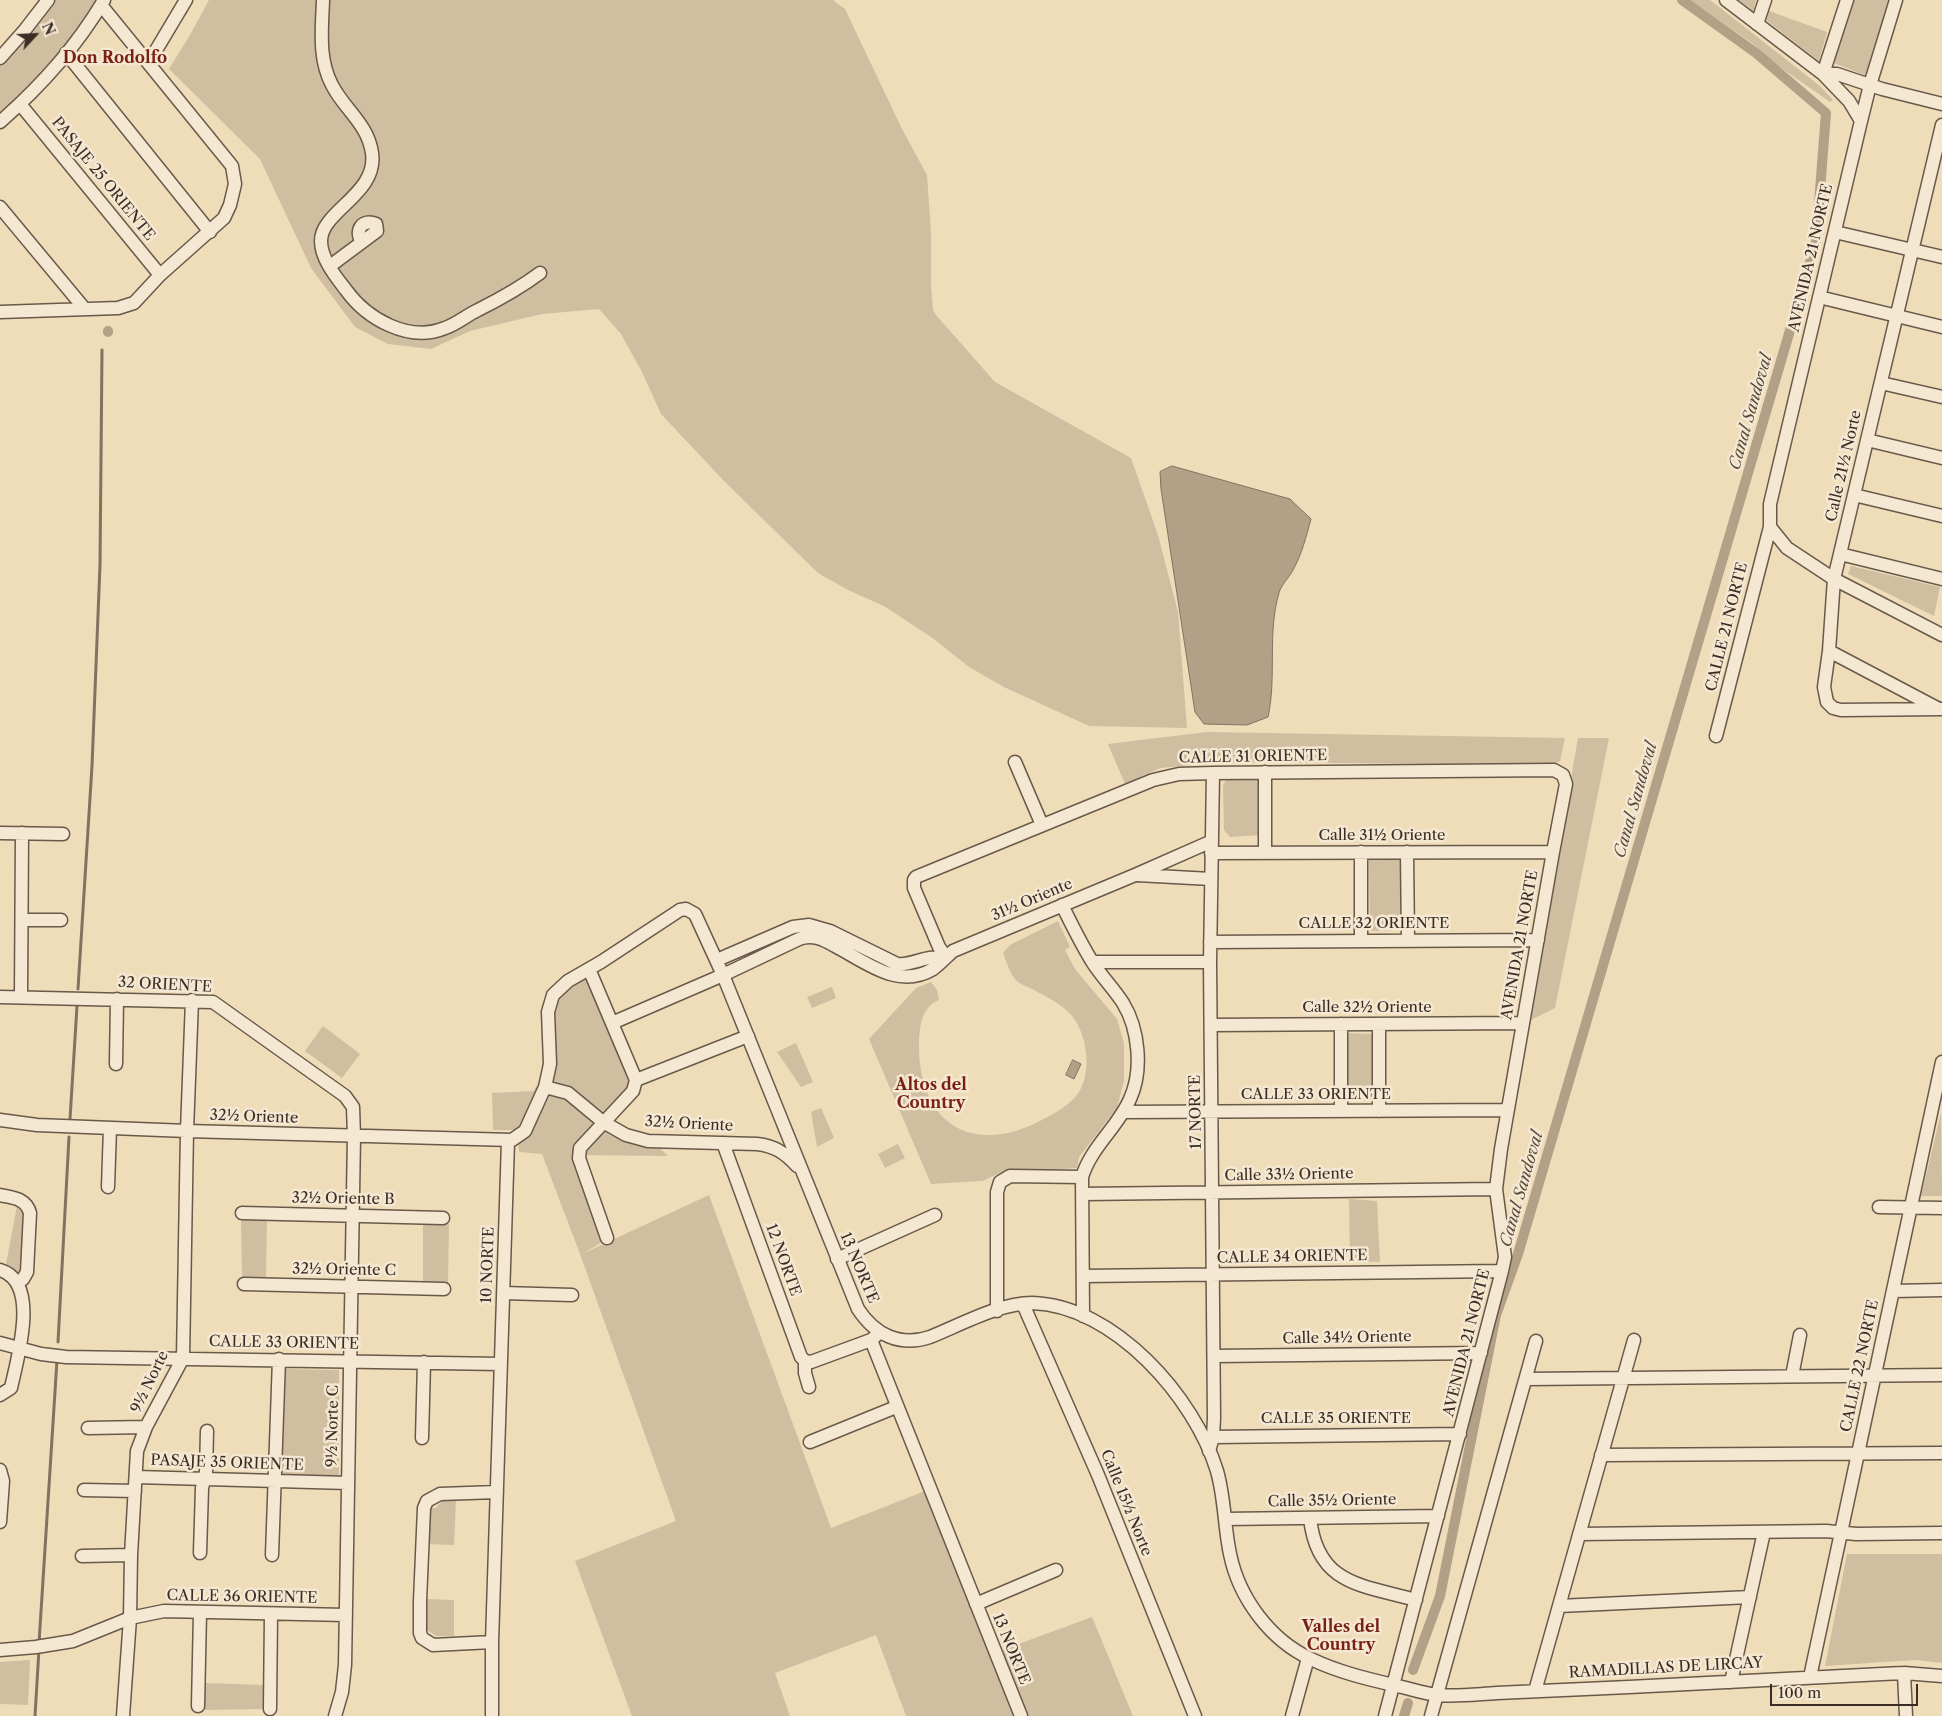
<!DOCTYPE html>
<html>
<head>
<meta charset="utf-8">
<style>
  body { margin:0 }
  #map { position:relative; width:1942px; height:1716px; overflow:hidden; background:#efdcb9; font-family:"Libre Caslon Text",serif }
  canvas { display:block }
  .north { position:absolute; left:10px; top:10px; width:50px; height:50px; -webkit-text-stroke:4px #f5e8d2; paint-order:stroke; rotate:65deg; font-size:14px; font-weight:700; line-height:20px; text-align:center; color:#3b2d25 }
  .north::after { content:''; display:block; margin:auto; width:18px; height:22px; background:#3b2d25; clip-path:polygon(50% 0,100% 100%,50% 72%,0 100%) }
  .scale { position:absolute; left:1770px; top:1684px; width:148px; height:22px; box-sizing:border-box; border:2px solid #3b2d25; border-top:0; padding-left:6px; font-size:15px; line-height:18px; white-space:nowrap; color:#3b2d25; -webkit-text-stroke:4px #f5e8d2; paint-order:stroke }
</style>
</head>
<body>
<div id="map">
<canvas width="1942" height="1716"></canvas>
<div class="north">N</div>
<div class="scale">100 m</div>
</div>
<script>
const g = document.querySelector('canvas').getContext('2d');
g.lineJoin = 'round';
function paint(path, color) { g.fillStyle = color; g.fill(path, 'evenodd'); }
function strokePath(path, color, width, dash) { g.strokeStyle = color; g.lineWidth = width; g.lineCap = dash ? 'butt' : 'round'; g.setLineDash(dash || []); g.stroke(path); }
function write(font, color, halo, rows, align = 'center') {
  g.font = font + ' "Libre Caslon Text",serif'; g.lineWidth = 5; g.setLineDash([]); g.textBaseline = 'middle'; g.strokeStyle = halo; g.fillStyle = color; for (const [text, x, y, turn = 0] of rows) {
    g.save(); g.translate(x, y); g.rotate((+turn || 0) * Math.PI / 180); g.textAlign = isNaN(turn) ? turn : align; if (halo) g.strokeText(text, 0, 0); g.fillText(text, 0, 0); g.restore();
  }
}
paint(new Path2D(`
  M54,0H96C73,46 36,80 0,116V66L44,15Z
  M209,0H833L845,9L902,129L927,175L931,232V284L933,310L936,315L995,382L1131,458L1158,535L1178,612L1187,728L1089,726L1004,687L969,667L934,639L884,606L848,590L818,573L725,482L661,414L642,372L621,334L599,309L542,314L470,331L431,349L388,344L355,327L311,268L260,159L169,69L190,35Z
  M1690,0H1710L1820,86L1833,100L1830,102L1770,60L1752,43Z
  M1739,0H1756L1753,11Z
  M1854,0H1890L1867,76L1834,63Z
  M1769,11L1827,32L1819,61L1766,20Z
  M1851,566L1940,587L1934,616L1848,574Z
  M1207,732L1565,738L1560,761L1553,765L1227,762L1160,768L1125,784L1108,744Z
  M1578,738H1609L1555,1008L1529,1021Z
  M1229,775L1261,778L1262,835L1230,837L1224,830L1223,785Z
  M1404,859L1405,930L1370,931L1369,860Z
  M1058,921L1070,947L1065,950L1075,969L1117,1019L1124,1043V1081L1117,1108L1079,1157L1077,1168L999,1173L983,1181L931,1184L869,1039L916,988L931,982L937,990L939,1000C922,1007 920,1024 919,1041C917,1116 964,1157 1036,1123C1051,1115 1069,1107 1079,1092C1088,1077 1088,1057 1084,1041C1076,1010 1058,1003 1032,989C1028,987 1019,984 1016,980C1010,974 1006,961 1003,953L1010,945Z
  M588,973L632,1081L629,1090L604,1116L549,1084L553,1003L564,989Z
  M832,987L836,998L812,1008L807,997Z
  M323,1026L360,1054L342,1078L305,1051Z
  M1346,1033L1373,1034L1374,1100L1345,1101Z
  M796,1043L813,1082L801,1087L777,1052Z
  M536,1086L552,1090L564,1097L610,1135L637,1146L660,1148L668,1156L575,1155L604,1241L582,1254L709,1195L831,1528L925,1491L1016,1716H906L876,1635L775,1673L790,1716H632L575,1561L676,1521L580,1254L542,1154L519,1152L517,1130H493L492,1093L534,1091Z
  M821,1108L834,1138L817,1147L811,1112Z
  M1941,1113L1942,1196H1921Z
  M898,1144L905,1158L885,1168L878,1154Z
  M1349,1199L1377,1201L1380,1262L1350,1261Z
  M17,1206L23,1210L22,1264L20,1275L6,1264Z
  M241,1219H267L266,1280L242,1278Z
  M423,1224H449L448,1283L423,1282Z
  M284,1369L339,1370V1476H281Z
  M456,1499L454,1545L425,1544L427,1509L436,1508L443,1500Z
  M1847,1554H1942V1663L1915,1660L1825,1666Z
  M425,1599L454,1600V1636H436L426,1629Z
  M1092,1617L1133,1716H1021L994,1653Z
  M30,1660L28,1705L0,1704V1662Z
  M204,1683L263,1685L264,1709L204,1710Z`), '#d0bea0');
const water = new Path2D(`
  M1172,466L1290,499L1311,519C1306,537 1302,554 1293,570C1289,578 1281,585 1279,593C1267,634 1277,676 1268,717L1247,725L1204,724L1195,712L1161,489L1160,472Z
  M1073,1060L1081,1064L1074,1079L1066,1075Z`);
paint(water, '#b2a087');
strokePath(water, '#827260', 1);
strokePath(new Path2D(`
  M78,989L92,766L100,565L102,350
  M70,1119L77,1006
  M58,1342L69,1137
  M39,1643L57,1360
  M35,1716L39,1649`), '#827260', 3);
strokePath(new Path2D(`
  M108,332V331
  M1413,1670L1440,1596L1496,1315L1518,1254L1816,242L1826,113L1756,53L1682,0
  M1404,1716L1408,1703`), '#b2a087', 10);
const minor = new Path2D(`
  M323,0C322,29 318,59 332,85C344,109 368,124 372,153C378,194 321,211 321,241C321,259 336,277 346,290C367,319 409,343 445,328C457,324 467,315 478,310C500,299 520,288 540,273
  M1726,0L1823,74L1849,101L1861,121
  M1757,24L1765,0
  M66,53L210,232
  M0,58L24,31L48,0
  M149,62L186,0
  M1823,74H1837L1882,89L1942,104
  M1823,74L1847,0
  M20,104L160,275
  M0,122C40,87 77,46 104,0
  M1942,125L1834,579L1829,651L1824,687L1827,702L1833,708L1841,710L1942,709
  M0,207L84,308
  M1835,232L1942,257
  M330,266L377,231L376,224C362,218 354,231 362,242
  M1819,297L1942,327
  M0,312L118,308L134,303L160,275L224,218L230,205L235,184L232,166L101,5
  M1881,383L1942,397
  M1867,440L1942,458
  M1854,495L1942,516
  M1770,527L1787,548L1834,579L1942,635
  M1840,554L1942,579
  M1829,651L1937,708
  M1716,736L1770,527V504L1861,121L1870,85L1896,0
  M1015,762L1042,825
  M0,833L63,834
  M1361,852V941
  M1407,852L1408,941
  M1211,853L1553,852
  M1265,853V772
  M1137,875L1211,879
  M1062,905C1072,925 1081,944 1093,963C1102,977 1114,989 1123,1003C1139,1029 1143,1071 1130,1099C1118,1127 1091,1147 1082,1177L1083,1316
  M22,920H61
  M1210,942L1538,940
  M946,957L939,947L914,888V880L916,877L1153,780L1179,774L1213,773L1554,770L1563,775L1566,784L1553,852L1501,1149L1496,1189L1505,1257L1502,1271L1385,1716
  M717,960L793,927L809,925L830,931L897,964C913,966 929,953 944,959
  M1093,962H1210
  M589,969L636,1080L633,1091L580,1148L579,1158L607,1238
  M21,996L22,833
  M0,997L213,1002L345,1096L353,1107L354,1136L345,1665L342,1692L335,1716
  M612,1023L723,975L799,939C812,934 823,939 835,946C866,962 898,990 933,969C940,964 946,957 953,951L1135,875L1212,841
  M1379,1024V1111
  M1211,1025L1523,1023
  M116,1064L117,999
  M636,1080L748,1036
  M545,1087L568,1093L603,1122L626,1135L648,1141L757,1144C775,1146 785,1153 797,1166
  M1341,1111V1024
  M1124,1112L1508,1110
  M0,1120L37,1125L187,1131L512,1140L525,1131L545,1087L550,1064L548,1012L553,995L568,981L601,962L680,910L686,909L695,914L723,975L858,1309C875,1335 900,1347 930,1337C960,1325 1000,1303 1032,1303C1114,1305 1195,1398 1217,1471C1225,1499 1224,1526 1230,1554C1239,1598 1270,1640 1311,1659C1340,1673 1372,1680 1402,1687C1414,1690 1426,1694 1437,1695C1457,1697 1478,1694 1497,1693C1541,1691 1585,1689 1629,1687C1720,1682 1812,1677 1904,1673L1942,1676
  M723,1143L801,1357L805,1361V1373L809,1387
  M108,1187L110,1128
  M1082,1194L1496,1189
  M0,1195C13,1198 26,1198 30,1213L27,1272L23,1279L17,1283
  M1879,1207L1942,1208
  M242,1213L443,1218
  M837,1259L935,1215
  M0,1270C41,1282 17,1359 11,1388L0,1395
  M1083,1276L1502,1271
  M244,1284L444,1289
  M1893,1291L1942,1290
  M503,1293L572,1295
  M1023,1304L1098,1475L1195,1716
  M997,1311V1192L1000,1182L1010,1176L1082,1177
  M871,1340L1021,1716
  M0,1343L41,1354L66,1357L501,1364
  M1214,1356L1481,1353
  M805,1361L811,1362L871,1340L877,1335
  M1792,1376L1800,1335
  M1526,1379L1942,1375
  M88,1428L146,1427
  M1213,1437L1460,1434
  M422,1438L424,1362
  M810,1442L896,1407
  M1209,1451L1213,1437L1214,1418L1210,962L1213,773
  M1601,1455L1942,1453
  M0,1470L3,1481L0,1522
  M136,1477L348,1483
  M84,1490L135,1491
  M1310,1518C1317,1585 1362,1585 1416,1600
  M1226,1519L1438,1516
  M1579,1534L1826,1531L1856,1534L1942,1533
  M200,1553L202,1488L206,1472L207,1431
  M272,1555L279,1359
  M82,1556L131,1555
  M976,1604L1056,1570
  M1559,1606L1750,1597
  M492,1642L433,1645L422,1638L420,1633V1601L424,1508L427,1501L440,1494L497,1492
  M0,1650L36,1647L73,1641L130,1618L164,1611L346,1615
  M1904,1673L1906,1716
  M1810,1677L1942,1062
  M1731,1682L1764,1532
  M1535,1691L1634,1340
  M198,1706L200,1612
  M270,1709L271,1614
  M123,1716L130,1618L131,1555L137,1451L146,1427L183,1358L187,1131L192,1000
  M492,1716V1642L508,1141
  M1292,1716L1308,1658
  M1431,1716L1536,1341`);
strokePath(minor, '#68594a', 15);
strokePath(minor, '#f5e8d2', 12);
write('15px', '#3b2d25', '#f5e8d2', [
  ["PASAJE 25 ORIENTE",103,179,51],
  ["AVENIDA 21 NORTE",1811,258,-77],
  ["Calle 21½ Norte",1844,466,-77],
  ["CALLE 21 NORTE",1727,627,-76],
  ["CALLE 31 ORIENTE",1253,757,-1],
  ["Calle 31½ Oriente",1382,836],
  ["31½ Oriente",1032,900,-23],
  ["CALLE 32 ORIENTE",1374,924],
  ["AVENIDA 21 NORTE",1520,945,-80],
  ["32 ORIENTE",165,985,3],
  ["Calle 32½ Oriente",1367,1008],
  ["CALLE 33 ORIENTE",1316,1095],
  ["17 NORTE",1196,1112,-91],
  ["32½ Oriente",254,1117,2],
  ["32½ Oriente",689,1124,3],
  ["Calle 33½ Oriente",1289,1175,-1],
  ["32½ Oriente B",343,1199,1],
  ["CALLE 34 ORIENTE",1292,1257,-1],
  ["12 NORTE",783,1260,70],
  ["10 NORTE",488,1265,-88],
  ["13 NORTE",859,1268,67],
  ["32½ Oriente C",344,1270,1],
  ["Calle 34½ Oriente",1347,1338,-1],
  ["CALLE 33 ORIENTE",284,1343,1],
  ["AVENIDA 21 NORTE",1467,1343,-76],
  ["CALLE 22 NORTE",1860,1366,-78],
  ["9½ Norte",150,1382,-64],
  ["CALLE 35 ORIENTE",1336,1419],
  ["9½ Norte C",333,1426,-89],
  ["PASAJE 35 ORIENTE",227,1463,2],
  ["Calle 35½ Oriente",1332,1501,-1],
  ["Calle 15½ Norte",1126,1503,68],
  ["CALLE 36 ORIENTE",242,1597,1],
  ["13 NORTE",1011,1649,68],
  ["RAMADILLAS DE LIRCAY",1666,1668,-3]
]);
write('bold 16px', '#7a1f14', '#f5e8d2', [
  ["Don Rodolfo",115,58],
  ["Altos del",931,1085],
  ["Country",931,1103],
  ["Valles del",1341,1627],
  ["Country",1341,1645]
]);
write('italic 16px', '#594a3e', '#f5e8d2', [
  ["Canal Sandoval",1751,412,-74],
  ["Canal Sandoval",1636,800,-74],
  ["Canal Sandoval",1522,1189,-74]
]);
</script>
</body>
</html>
